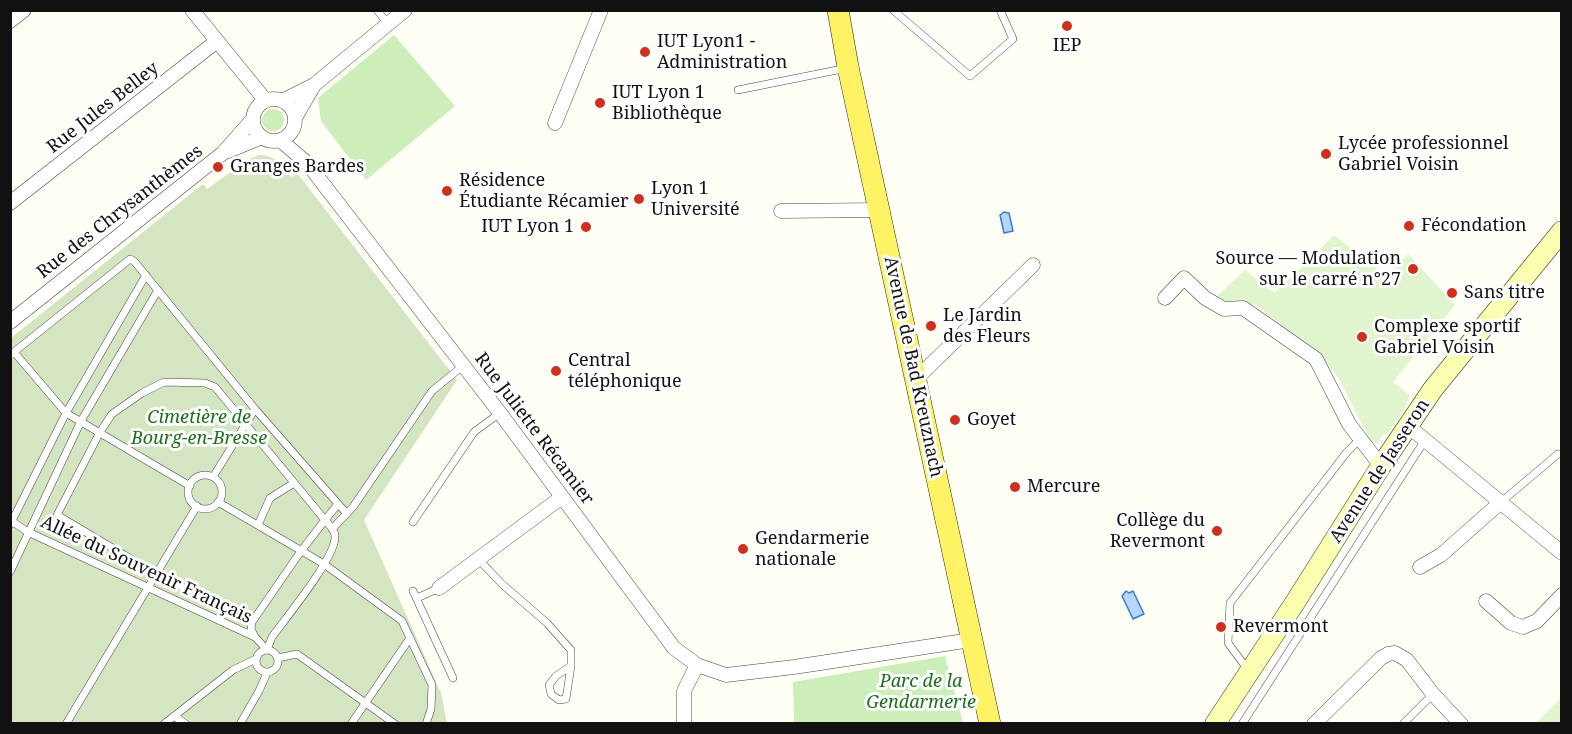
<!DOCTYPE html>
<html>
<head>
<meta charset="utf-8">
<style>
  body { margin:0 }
  #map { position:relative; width:1572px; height:734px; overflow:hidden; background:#fffff5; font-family:"Noto Serif",serif }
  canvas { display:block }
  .frame { position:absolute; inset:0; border:12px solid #111; pointer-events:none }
</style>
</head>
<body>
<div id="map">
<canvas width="1572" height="734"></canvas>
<div class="frame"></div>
</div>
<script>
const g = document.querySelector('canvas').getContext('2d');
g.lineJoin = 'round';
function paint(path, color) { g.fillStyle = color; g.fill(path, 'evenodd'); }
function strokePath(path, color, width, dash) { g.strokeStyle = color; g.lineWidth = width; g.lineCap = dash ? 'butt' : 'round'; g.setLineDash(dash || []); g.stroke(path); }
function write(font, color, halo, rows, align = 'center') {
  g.font = font + ' "Noto Serif",serif'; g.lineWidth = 6; g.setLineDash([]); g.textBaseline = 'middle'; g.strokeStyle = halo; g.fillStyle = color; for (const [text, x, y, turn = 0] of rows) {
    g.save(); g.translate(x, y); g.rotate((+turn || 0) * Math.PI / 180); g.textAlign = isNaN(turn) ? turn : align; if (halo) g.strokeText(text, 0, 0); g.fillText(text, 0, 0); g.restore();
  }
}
paint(new Path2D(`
  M394,35L455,106L366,180L321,121L318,98Z
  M262 120a11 11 0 1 1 22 0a11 11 0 1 1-22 0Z
  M945,656L963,723H794L793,682Z`), '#cceeba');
paint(new Path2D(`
  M259,155C275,155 282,165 291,177L297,173L457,380L364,520L441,693L447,723L11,724V338L203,184L207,189L249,159Z`), '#d4e5c2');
paint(new Path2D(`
  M1334,235L1387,276L1408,254L1455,305L1393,382L1410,395L1405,408L1387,435L1384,433L1377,443L1372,442L1368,436L1339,379L1323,359L1256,305L1226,301L1216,297L1245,270L1274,293L1313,256Z
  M1561,698V723H1536Z`), '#e0f4cd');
const water = new Path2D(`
  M1004,212L1009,213L1013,231L1004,233L1000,215Z
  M1126,591L1129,593L1133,591L1144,614L1133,619L1122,596Z`);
paint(water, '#b5d5fb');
strokePath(water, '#367dd7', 1.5);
const lane = new Path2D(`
  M377,10L388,24
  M893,10L970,76L1013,39L1000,10
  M738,90L847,68
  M14,352L130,259L134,261L255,409L347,514
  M13,354L14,352L66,413L190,486
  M188 492a17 17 0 1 1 34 0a17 17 0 1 1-34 0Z
  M213,477L255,409
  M218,502L324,564L402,621L432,685L431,709L426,724
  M1501,502L1558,454
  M10,520L28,532L255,637L267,650L272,637C285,619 337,556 335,536C335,530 329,525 325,520L338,504
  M413,522L474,432L500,413
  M10,525L66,413L146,275
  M258,525L270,498L294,483
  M332,529L353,507L432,391L464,365
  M478,559L502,584L547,623L571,650V666L566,699L559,700L551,694L549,685L556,676L571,666
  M10,572L81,421L158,290
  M413,591L453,678
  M417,598L439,588
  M252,622L156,574L57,515L100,432L112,414L142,393L164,382L205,383L215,387L325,520L301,551L252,622L251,629L255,637
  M256 661a11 11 0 1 1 22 0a11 11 0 1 1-22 0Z
  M278,658L297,654L395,724
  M1248,670L1228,643L1230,603L1347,452L1360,439
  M174,716L186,724
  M66,724L197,506
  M164,724L233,670L256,659
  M240,724L259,691L267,673
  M351,724L410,638
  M1242,724L1425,440
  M1403,724L1433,694`);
const street = new Path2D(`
  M192,10L266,101
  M10,21L24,10
  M253 120a21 21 0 1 1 42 0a21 21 0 1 1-42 0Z
  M282,101L314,85L405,10
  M295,118L314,85
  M555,123L601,10
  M280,140L307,163L500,413L674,648L697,665L726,675L794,667L971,640
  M228,151L262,137
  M10,203L217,41
  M781,211L879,210
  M1165,298L1184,278L1205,298L1224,309L1243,308L1316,359L1349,424L1381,466
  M10,322L223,153L253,119
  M916,379L1033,265
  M1408,426L1562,553
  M1420,567L1441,555L1501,502
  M439,588L562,497
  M1486,601L1511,623L1523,627L1537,621L1562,595
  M684,724V691L697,665
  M1314,724L1381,658L1388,654L1395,653L1407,660L1433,694L1461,724`);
const secondary = new Path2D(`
  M1215,724L1296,601L1381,466L1433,389L1562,231`);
const primary = new Path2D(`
  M838,10L848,67L990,724`);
strokePath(lane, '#444', 8);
strokePath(street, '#444', 15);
strokePath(secondary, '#333', 21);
strokePath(primary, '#222', 22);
strokePath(lane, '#fff', 7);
strokePath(street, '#fff', 14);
strokePath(secondary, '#fbffb0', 20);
strokePath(primary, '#fff365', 21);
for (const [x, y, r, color] of [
  [1067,26,6,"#cd311d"],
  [645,52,6,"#cd311d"],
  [600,103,6,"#cd311d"],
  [1326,154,6,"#cd311d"],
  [218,167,6,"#cd311d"],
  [447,191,6,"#cd311d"],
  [639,199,6,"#cd311d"],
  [1409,226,6,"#cd311d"],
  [586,227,6,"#cd311d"],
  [1413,269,6,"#cd311d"],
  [1452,293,6,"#cd311d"],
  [931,326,6,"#cd311d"],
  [1362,337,6,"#cd311d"],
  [556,371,6,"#cd311d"],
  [955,420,6,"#cd311d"],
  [1015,487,6,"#cd311d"],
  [1217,531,6,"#cd311d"],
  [743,549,6,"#cd311d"],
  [1221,627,6,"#cd311d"]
]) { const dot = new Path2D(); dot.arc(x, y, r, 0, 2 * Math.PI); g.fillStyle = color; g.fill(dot); strokePath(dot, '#fff', 2); }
write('18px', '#111', '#fff', [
  ["IUT Lyon1 -",657,42],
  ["Administration",657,63],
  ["IEP",1067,46,"center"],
  ["IUT Lyon 1",612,93],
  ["Bibliothèque",612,114],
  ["Lycée professionnel",1338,144],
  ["Gabriel Voisin",1338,165],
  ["Granges Bardes",230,167],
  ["Résidence",459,181],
  ["Étudiante Récamier",459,202],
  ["Lyon 1",651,189],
  ["Université",651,210],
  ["Fécondation",1421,226],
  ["IUT Lyon 1",574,227,"right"],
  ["Source — Modulation",1401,259,"right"],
  ["sur le carré n°27",1401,280,"right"],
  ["Sans titre",1464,293],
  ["Le Jardin",943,316],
  ["des Fleurs",943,337],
  ["Complexe sportif",1374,327],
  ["Gabriel Voisin",1374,348],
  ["Central",568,361],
  ["téléphonique",568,382],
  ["Goyet",967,420],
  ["Mercure",1027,487],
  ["Collège du",1205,521,"right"],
  ["Revermont",1205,542,"right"],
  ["Gendarmerie",755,539],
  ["nationale",755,560],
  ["Revermont",1233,627]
], 'left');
write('18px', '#111', '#fff', [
  ["Rue Jules Belley",103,108,-38],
  ["Rue des Chrysanthèmes",120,212,-38],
  ["Avenue de Bad Kreuznach",913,367,78],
  ["Rue Juliette Récamier",534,429,53],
  ["Avenue de Jasseron",1380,471,-57],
  ["Allée du Souvenir Français",146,570,25]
]);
write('italic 18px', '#1e6f1b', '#fff', [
  ["Cimetière de",199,418],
  ["Bourg-en-Bresse",199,439],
  ["Parc de la",921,682],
  ["Gendarmerie",921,703]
]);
</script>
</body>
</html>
